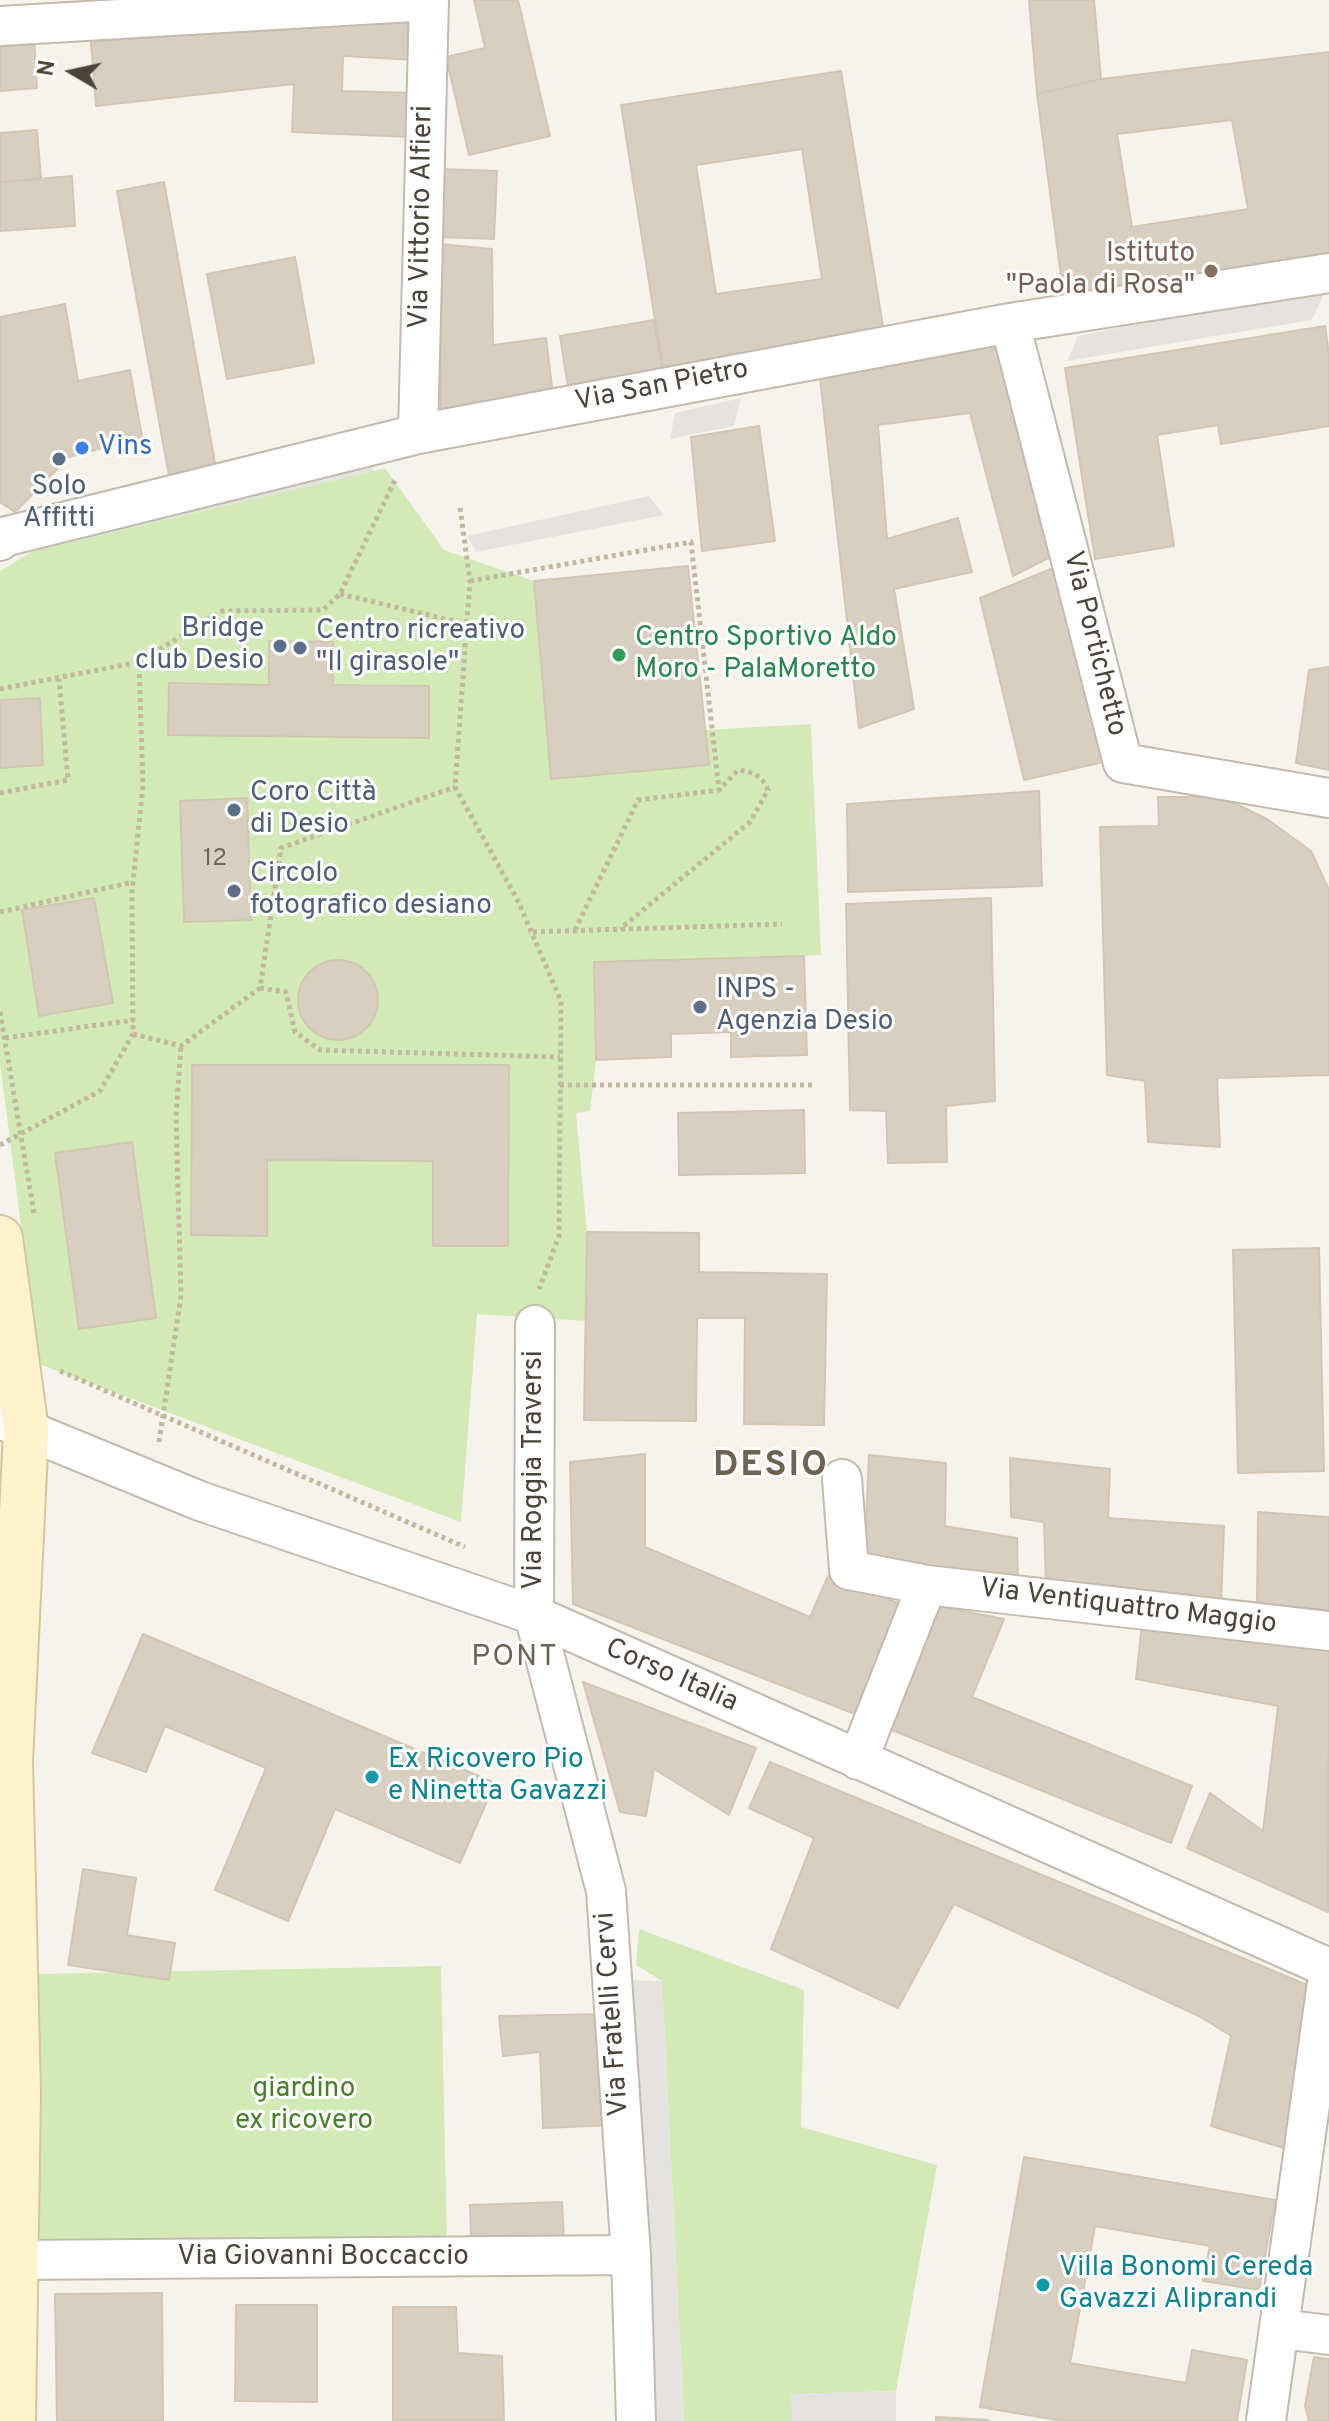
<!DOCTYPE html>
<html>
<head>
<meta charset="utf-8">
<style>
  body { margin:0 }
  #map { position:relative; width:1329px; height:2421px; overflow:hidden; background:#f6f3ec; font-family:Overpass,sans-serif }
  canvas { display:block }
  .north { position:absolute; left:32px; top:32px; width:80px; height:80px; -webkit-text-stroke:6px #fff; paint-order:stroke; rotate:279deg; font-size:22px; font-weight:700; line-height:32px; text-align:center; color:#4b4439 }
  .north::after { content:''; display:block; margin:auto; width:28px; height:36px; background:#4b4439; clip-path:polygon(50% 0,100% 100%,50% 72%,0 100%) }
</style>
</head>
<body>
<div id="map">
<canvas width="1329" height="2421"></canvas>
<div class="north">N</div>
</div>
<script>
const g = document.querySelector('canvas').getContext('2d');
g.lineJoin = 'round';
function paint(path, color) { g.fillStyle = color; g.fill(path, 'evenodd'); }
function strokePath(path, color, width, dash) { g.strokeStyle = color; g.lineWidth = width; g.lineCap = dash ? 'butt' : 'round'; g.setLineDash(dash || []); g.stroke(path); }
function write(font, color, halo, rows, align = 'center') {
  g.font = font + ' Overpass,sans-serif'; g.lineWidth = 6; g.setLineDash([]); g.textBaseline = 'middle'; g.strokeStyle = halo; g.fillStyle = color; for (const [text, x, y, turn = 0] of rows) {
    g.save(); g.translate(x, y); g.rotate((+turn || 0) * Math.PI / 180); g.textAlign = isNaN(turn) ? turn : align; if (halo) g.strokeText(text, 0, 0); g.fillText(text, 0, 0); g.restore();
  }
}
paint(new Path2D(`
  M385,468L444,550L534,581L551,779L709,765L706,730L811,724L821,955L594,963L596,1060L590,1111L576,1113L587,1232L586,1321L477,1314L461,1522L39,1364L0,1063V571L33,551Z
  M639,1929L804,1990L801,2127L937,2165L896,2391L792,2394V2421H684L662,1981L636,1965Z
  M441,1966L447,2244H37L36,1974Z`), '#d2eab5');
paint(new Path2D(`
  M1328,285L1312,320L1067,361L1078,336Z
  M741,398L734,426L670,439L675,413Z
  M372,462L373,471L33,551L31,540Z
  M649,496L664,515L476,552L467,536Z
  M623,1980L662,1981L684,2421H649Z
  M896,2391V2421H792L791,2394Z`), '#e5e3e0');
const building = new Path2D(`
  M474,0H518L550,136L469,155L446,57L485,48Z
  M1029,0H1094L1101,79L1037,94Z
  M418,15L416,60L343,56L342,91L413,93L410,137L292,132L294,84L96,106L91,42Z
  M34,38L37,88L0,91V40Z
  M1329,52V260L1064,299L1037,94L1101,79ZM1232,120L1248,209L1132,227L1117,134Z
  M841,71L885,338L664,377L621,105ZM802,149L822,279L716,294L696,165Z
  M37,130L41,179L0,182V133Z
  M442,169L497,171L494,239L439,237Z
  M72,176L75,226L0,231V182Z
  M164,182L216,468L169,476L117,191Z
  M440,244L492,249L493,345L546,338L553,395L441,419Z
  M295,257L314,363L227,379L207,274Z
  M65,304L78,381L130,370L142,437L69,457L15,512L0,502V317Z
  M654,320L664,377L569,393L560,336Z
  M1325,326L1329,354V426L1221,444L1218,425L1157,435L1174,546L1095,559L1065,368Z
  M1005,332L1060,552L1013,576L970,413L878,425L887,539L958,518L972,572L894,589L914,709L859,728L819,369Z
  M759,426L775,541L702,551L691,437Z
  M1063,564L1113,760L1024,780L980,598Z
  M688,566L709,765L551,779L534,581Z
  M269,641L333,642V685L429,686V738L168,735L169,683L269,685Z
  M1329,667V770L1296,763L1309,670Z
  M40,698L43,765L0,768V700Z
  M1039,791L1042,886L848,892L847,804Z
  M1158,797H1222L1267,819L1311,851L1329,890V1075L1217,1078L1220,1147L1148,1142L1145,1081L1107,1075L1100,827L1159,826Z
  M247,798L251,920L184,922L180,801Z
  M94,898L113,1003L39,1016L22,910Z
  M991,898L995,1101L946,1106L947,1162L888,1163L886,1111L850,1110L846,904Z
  M804,956L807,1055L731,1057V1032L671,1034V1057L596,1060L594,962Z
  M298 1000a40 40 0 1 1 80 0a40 40 0 1 1-80 0Z
  M192,1065H509L508,1246H433V1161L267,1160V1236L191,1235Z
  M804,1110L805,1173L679,1175L678,1113Z
  M132,1142L156,1318L79,1329L55,1153Z
  M587,1232L699,1233V1272L827,1274L824,1425L744,1424L745,1318H697L696,1421L584,1420Z
  M1319,1248L1324,1471L1238,1473L1233,1250Z
  M645,1454V1547L810,1617L828,1576L906,1606L860,1716L573,1604L570,1462Z
  M869,1455L946,1463L945,1526L1017,1538L1018,1579L864,1565Z
  M1010,1458L1110,1469L1108,1518L1224,1526L1221,1604L1046,1584L1044,1522L1011,1517Z
  M1258,1512L1329,1517V1610L1257,1605Z
  M933,1605L1004,1619L972,1697L1192,1786L1171,1843L882,1726Z
  M1142,1624L1329,1643L1328,1912L1187,1848L1210,1793L1263,1831L1278,1706L1136,1679Z
  M143,1634L495,1783L460,1863L335,1809L288,1921L215,1890L266,1768L165,1726L146,1772L92,1753Z
  M583,1682L756,1748L729,1815L654,1769L646,1816L620,1812Z
  M770,1762L1317,1989L1287,2149L1211,2126L1231,2036L1199,2016L954,1904L898,2008L771,1949L814,1838L749,1808Z
  M83,1869L136,1878L127,1935L175,1943L169,1980L68,1965Z
  M609,2014L616,2125L543,2128L540,2052L503,2056L499,2016Z
  M1024,2157L1275,2200L1259,2290L1203,2281L1210,2246L1095,2226L1070,2363L1186,2383L1192,2350L1247,2360L1237,2421H1063L980,2407Z
  M562,2202L564,2239H471L470,2205Z
  M162,2293L163,2421H57L55,2294Z
  M236,2305H317V2402L235,2401Z
  M393,2307H456L458,2353L502,2356L504,2420H393Z
  M1314,2357L1329,2359V2421H1309L1305,2406Z
  M936,2417L988,2420V2421H936Z`);
paint(building, '#d8cfc1');
strokePath(building, '#d3c7b4', 2);
const street = new Path2D(`
  M0,26L429,1
  M1010,323L1123,763L1329,798
  M418,434L429,0
  M0,541L3,537L418,434L1010,323L1329,273
  M535,1325L534,1615L606,1891L631,2255L636,2421
  M0,1419L200,1501L534,1615L1329,1968
  M842,1479L849,1570L927,1585
  M858,1760L927,1585L1329,1631
  M15,2260L631,2255
  M1280,2329L1329,2335
  M1266,2421L1329,1968`);
const secondary = new Path2D(`
  M0,1238L26,1431L10,1761L18,2093L13,2421`);
strokePath(street, '#c2bbae', 42);
strokePath(secondary, '#d6c79b', 48);
strokePath(new Path2D(`
  M460,508L470,581L455,787L518,901L561,1001L559,1236L539,1289
  M470,581L691,542L719,790L738,770C753,772 762,775 768,790L750,822L620,929
  M340,594L467,624
  M0,689L139,662
  M0,793L68,780L59,679
  M0,912L133,882
  M575,930L638,800L719,790
  M533,932L782,924
  M260,988L286,992L295,1032L320,1050L560,1057
  M0,1012L34,1213
  M133,1034L181,1046L260,988L281,848L455,787
  M5,1038L134,1020
  M560,1085H813
  M0,1145L100,1091L133,1034L132,892L143,786L139,662L222,611L323,610L340,594L396,478
  M60,1371L465,1547
  M159,1442L181,1296L176,1116L181,1046`), '#c4b79f', 5, [4, 4]);
strokePath(street, '#fff', 38);
strokePath(secondary, '#fff3cd', 44);
for (const [x, y, r, color] of [
  [1211,271,8,"#8d6e63"],
  [82,448,8,"#3f7fe0"],
  [59,459,8,"#5c6f8a"],
  [280,646,8,"#5c6f8a"],
  [300,648,8,"#5c6f8a"],
  [619,655,8,"#2e9e5b"],
  [234,810,8,"#5c6f8a"],
  [234,891,8,"#5c6f8a"],
  [700,1007,8,"#5c6f8a"],
  [372,1777,8,"#0f9aa8"],
  [1043,2285,8,"#0f9aa8"]
]) { const dot = new Path2D(); dot.arc(x, y, r, 0, 2 * Math.PI); g.fillStyle = color; g.fill(dot); strokePath(dot, '#fff', 3); }
write('24px', '#6e675b', null, [
  ["12",215,860]
]);
write('28px', '#4b4439', '#fff', [
  ["Via Vittorio Alfieri",423,217,-89],
  ["Via San Pietro",662,387,-11],
  ["Via Portichetto",1093,644,76],
  ["Via Roggia Traversi",535,1470,-90],
  ["Via Ventiquattro Maggio",1128,1608,7],
  ["Corso Italia",671,1677,24],
  ["Via Fratelli Cervi",614,2014,-94],
  ["Via Giovanni Boccaccio",323,2258]
]);
write('28px', '#785e54', '#fff', [
  ["Istituto",1195,255],
  ["\"Paola di Rosa\"",1195,287]
], 'right');
write('28px', '#366cbe', '#fff', [
  ["Vins",98,448]
], 'left');
write('28px', '#4e5e75', '#fff', [
  ["Solo",59,488,"center"],
  ["Affitti",59,520,"center"],
  ["Bridge",264,630,"right"],
  ["club Desio",264,662,"right"],
  ["Centro ricreativo",316,632],
  ["\"Il girasole\"",316,664],
  ["Coro Città",250,794],
  ["di Desio",250,826],
  ["Circolo",250,875],
  ["fotografico desiano",250,907],
  ["INPS -",716,991],
  ["Agenzia Desio",716,1023]
], 'left');
write('28px', '#27864d', '#fff', [
  ["Centro Sportivo Aldo",635,639],
  ["Moro - PalaMoretto",635,671]
], 'left');
write('28px', '#0d838f', '#fff', [
  ["Ex Ricovero Pio",388,1761],
  ["e Ninetta Gavazzi",388,1793],
  ["Villa Bonomi Cereda",1059,2269],
  ["Gavazzi Aliprandi",1059,2301]
], 'left');
write('28px', '#4a7f2a', '#fff', [
  ["giardino",304,2090],
  ["ex ricovero",304,2122]
]);
g.letterSpacing = '2px';
write('30px', '#6e6250', '#fff', [
  ["PONT",515,1659]
]);
g.letterSpacing = '0px';
g.letterSpacing = '2px';
write('bold 36px', '#6e6250', '#fff', [
  ["DESIO",771,1468]
]);
g.letterSpacing = '0px';
</script>
</body>
</html>
